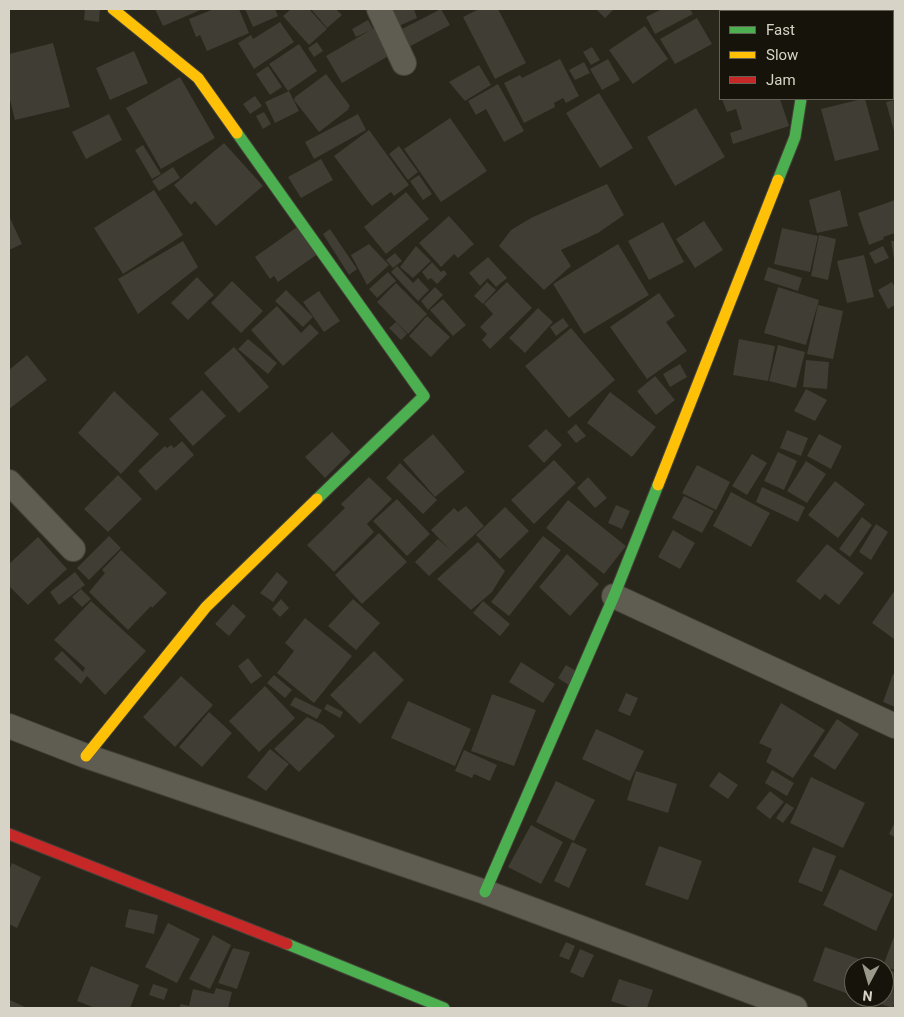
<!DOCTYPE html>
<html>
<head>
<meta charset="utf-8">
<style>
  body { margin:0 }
  #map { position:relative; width:904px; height:1017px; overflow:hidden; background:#29271b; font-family:Roboto,sans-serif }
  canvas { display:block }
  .frame { position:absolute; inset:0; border:10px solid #d7d4c7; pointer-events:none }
  .legend { position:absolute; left:719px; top:10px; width:175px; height:90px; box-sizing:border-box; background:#15130a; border:1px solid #636056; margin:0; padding:6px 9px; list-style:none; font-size:15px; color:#d7d4c7 }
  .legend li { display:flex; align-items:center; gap:10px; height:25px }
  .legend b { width:25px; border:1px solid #636056 }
  .north { position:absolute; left:844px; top:957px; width:50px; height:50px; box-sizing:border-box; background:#15130a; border:1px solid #636056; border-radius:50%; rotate:186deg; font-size:14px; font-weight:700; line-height:20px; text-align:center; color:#d7d4c7 }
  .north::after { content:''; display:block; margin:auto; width:18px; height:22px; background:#9a978b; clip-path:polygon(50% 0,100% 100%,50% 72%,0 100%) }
</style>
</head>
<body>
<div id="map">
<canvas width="904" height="1017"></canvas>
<div class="frame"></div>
<ul class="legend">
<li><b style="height:6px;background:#4caf50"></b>Fast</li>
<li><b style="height:6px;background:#ffc107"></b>Slow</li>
<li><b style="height:6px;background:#c62828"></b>Jam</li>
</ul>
<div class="north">N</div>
</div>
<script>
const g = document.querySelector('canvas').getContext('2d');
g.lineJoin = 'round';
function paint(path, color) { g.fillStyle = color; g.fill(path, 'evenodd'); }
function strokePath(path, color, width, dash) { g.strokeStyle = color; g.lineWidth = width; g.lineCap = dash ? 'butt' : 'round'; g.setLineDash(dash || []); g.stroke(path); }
paint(new Path2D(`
  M85,9H100L99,22L84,20Z
  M155,9H203L163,26Z
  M214,9H239L249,33L207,51L200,35L196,37L189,19Z
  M245,9H275L278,16L253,27Z
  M291,9H309L327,29L309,45L283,16Z
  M311,9H336L342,15L327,28Z
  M389,9H414L417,18L396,27Z
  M441,9L450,25L405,49L396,32Z
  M479,9H498L526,63L495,79L463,17Z
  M596,9H614L605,18Z
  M662,9H690L693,14L655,34L646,17Z
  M837,9H858L857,11H836Z
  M697,18L712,44L675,64L660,39Z
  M368,20L373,29L356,37L352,29Z
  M280,22L294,42L254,69L238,43L251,35L253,39Z
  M645,26L668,59L633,84L609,50Z
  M374,28L390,55L342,83L326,56Z
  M317,42L323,51L314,57L308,48Z
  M53,43L70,107L15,120L9,96V54Z
  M299,44L317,71L288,91L269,64Z
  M592,47L600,60L591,65L583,52Z
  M134,51L148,83L110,100L96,68Z
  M560,59L579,96L566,103L563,98L554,103L555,107L524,123L504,83L520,75L522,78Z
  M608,59L620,80L602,90L590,69Z
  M584,62L590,73L575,80L569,70Z
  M479,65L491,85L465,101L449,82Z
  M268,66L282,87L270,95L256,74Z
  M326,74L350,106L348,108L349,109L319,132L294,100L295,97Z
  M180,77L215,138L161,169L126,108Z
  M498,84L524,131L504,142L486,109L476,115L468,101Z
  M289,91L299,111L275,123L265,102Z
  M599,93L633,148L600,168L566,113Z
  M255,96L262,106L250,114L243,104Z
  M722,99H780L789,126L733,144L730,133L742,129L736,109L727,112Z
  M862,99H865L879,150L835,161L821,109Z
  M895,100V135L886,102Z
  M696,108L725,157L675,186L647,137Z
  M264,112L271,124L263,129L256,116Z
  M109,114L122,140L86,159L72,132Z
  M358,114L366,130L314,159L305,142Z
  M450,118L487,171L441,202L404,149Z
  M369,130L409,185L394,196L391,192L372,206L366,199L334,156Z
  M224,143L263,186L216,226L195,201L191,205L174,185Z
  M143,145L161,174L152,179L135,150Z
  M399,146L418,172L408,180L389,154Z
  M321,159L333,180L301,198L288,177Z
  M173,167L180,178L159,191L152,181Z
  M419,175L432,194L423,200L410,181Z
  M607,184L624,215L598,233L561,250L571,266L544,290L499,246L511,230L531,218Z
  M154,190L183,235L123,274L94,228Z
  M840,190L848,226L817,233L809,200Z
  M406,192L429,219L386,254L364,227Z
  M895,200V233L883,237L884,239L869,245L858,213Z
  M9,216L22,244L9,250Z
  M449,216L474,244L458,258L454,254L441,267L419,243Z
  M704,221L723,250L695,268L676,239Z
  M663,222L684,262L649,280L628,241Z
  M300,225L319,253L278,282L274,276L270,279L255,257Z
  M782,228L818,236L810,272L774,264Z
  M330,229L357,269L349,275L323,234Z
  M819,235L836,239L828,280L811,276Z
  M183,241L198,267L138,314L118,279Z
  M891,241H895V259H894Z
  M369,244L389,265L367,285L351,255Z
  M618,244L649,295L584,334L553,284Z
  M416,246L431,261L413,278L400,267Z
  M883,246L889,258L875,264L869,253Z
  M395,253L402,261L393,268L386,260Z
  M864,255L874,297L847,303L837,261Z
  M488,257L507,278L496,287L488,278L480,286L469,273Z
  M432,262L441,272L444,270L447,274L437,284L431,278L428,280L422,272Z
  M397,266L413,283L418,278L429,290L418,301L391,272Z
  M768,267L802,278L798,291L764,280Z
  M388,272L396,281L377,298L369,289Z
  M197,277L214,295L188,320L171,303Z
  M232,281L263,311L241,333L211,303Z
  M487,282L496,290L483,304L474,296Z
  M507,282L532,308L490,349L482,340L487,334L480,327L493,314L484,304Z
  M892,282L895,288V305L888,309L878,290Z
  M396,283L427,314L408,334L377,302Z
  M435,287L443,295L428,310L421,301Z
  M778,287L819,300L806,345L764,333Z
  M286,290L313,317L303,327L275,301Z
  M319,291L340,321L324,332L303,302Z
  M659,293L675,316L666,322L687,351L647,379L610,327Z
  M443,299L466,325L453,336L430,310Z
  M818,305L843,311L833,359L807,354Z
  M277,306L301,333L310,324L319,333L283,366L251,330Z
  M538,308L553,322L525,353L509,338Z
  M427,316L450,337L431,357L409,336Z
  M563,318L569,326L556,336L550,327Z
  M396,322L407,334L401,340L389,328Z
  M571,328L615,380L569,418L525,366Z
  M248,339L277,363L268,374L238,349Z
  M739,339L775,346L768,381L733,375Z
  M778,345L805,352L796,388L769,381Z
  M234,347L269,387L239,413L204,373Z
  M27,355L47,380L9,409V370Z
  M806,360L829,362L827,389L803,387Z
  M680,364L687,377L670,387L663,374Z
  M655,376L675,400L656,415L637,391Z
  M806,389L827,400L815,421L794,411Z
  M202,390L226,416L193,446L169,419Z
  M114,391L159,434L121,474L78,433Z
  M610,392L656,427L632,457L587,423Z
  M576,424L586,436L576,443L567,432Z
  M546,429L562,445L544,463L528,446Z
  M787,430L808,438L801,456L780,448Z
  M332,432L351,452L325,478L305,457Z
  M433,434L465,472L435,497L403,460Z
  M819,434L842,446L831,469L807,456Z
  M182,441L194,455L156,491L138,471L165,446L167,448L171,445L174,448Z
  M778,452L797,461L784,490L764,481Z
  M752,454L767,463L747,495L732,486Z
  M554,460L576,483L534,524L511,500Z
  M806,461L826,474L807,503L787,491Z
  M400,463L437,500L423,514L386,478Z
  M697,465L730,482L716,510L682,493Z
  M118,475L142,499L108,532L84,509Z
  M369,477L392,499L367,524L374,532L334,572L307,545L345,508L341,504Z
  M588,477L607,498L595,508L577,488Z
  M835,481L865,504L838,538L808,515Z
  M762,487L805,507L798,522L756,502Z
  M731,492L770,513L751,547L713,526Z
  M684,496L714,511L702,533L672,518Z
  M397,499L430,534L407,556L373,521Z
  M568,500L626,546L604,574L546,528Z
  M616,505L630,511L622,529L608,523Z
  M466,506L484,526L429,576L415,562L438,539L450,550L431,530L454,508L458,512Z
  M505,507L529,531L500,559L476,535Z
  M862,517L872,525L850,557L839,549Z
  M876,524L888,532L871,560L859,552Z
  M673,530L695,543L680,569L658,557Z
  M379,533L407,562L362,604L335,575Z
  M109,536L121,548L89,580L77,568Z
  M543,536L561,550L509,616L491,602Z
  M38,537L67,569L28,605L9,586V564Z
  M478,542L505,571L492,592L471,610L437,579Z
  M827,544L864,573L839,605L825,594L820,600L796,581Z
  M121,550L167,593L152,608L151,606L128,630L89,592L105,573L102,570Z
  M567,554L599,584L570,616L539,587Z
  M75,572L85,585L59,605L50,592Z
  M277,572L288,582L273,602L260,593Z
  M81,589L91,599L82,607L72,597Z
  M895,590V638L894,639L872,623Z
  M281,599L289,608L280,617L272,609Z
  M353,599L380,623L356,650L328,626Z
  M91,601L146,651L105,695L87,676L81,684L54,659L62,651L83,672L85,668L54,640Z
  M483,601L510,624L500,636L473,613Z
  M233,604L246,616L229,636L215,624Z
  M305,618L352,656L314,703L277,673L294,651L285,643Z
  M374,651L404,680L360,724L330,695Z
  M248,658L262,676L251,684L238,666Z
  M521,662L555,684L543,703L509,682Z
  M566,665L578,672L570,686L558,678Z
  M893,674L895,675V707L883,702Z
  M274,675L292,690L285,698L267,683Z
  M181,676L213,705L175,747L143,717Z
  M265,686L295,718L259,752L229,721Z
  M626,693L638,698L630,716L618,711Z
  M492,694L536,710L514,766L471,751Z
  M295,697L322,710L317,719L290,705Z
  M408,701L471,729L455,766L391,738Z
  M781,703L825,730L793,778L766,762L772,749L759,743Z
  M327,704L343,712L340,718L324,709Z
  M209,712L232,733L202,767L179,747Z
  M307,717L323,725L335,736L299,772L274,749Z
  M837,719L859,734L835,770L813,756Z
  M596,729L644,751L630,781L582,759Z
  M270,749L289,764L266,791L247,777Z
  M464,750L497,765L490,781L474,774L472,778L455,771Z
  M772,770L794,783L787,796L765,783Z
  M636,771L677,784L668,813L627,800Z
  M719,772L738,785L728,799L709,786Z
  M811,777L865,803L843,848L790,823Z
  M556,781L595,800L574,841L536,822Z
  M770,791L784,802L770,819L756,808Z
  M786,803L794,808L783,823L776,818Z
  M895,822V837L889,834Z
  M531,825L563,842L541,884L508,867Z
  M572,842L587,849L569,888L554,881Z
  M659,846L702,861L688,900L645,885Z
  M813,847L836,856L822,892L798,882Z
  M12,863L41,877L17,928L9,924V870Z
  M840,869L893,894L876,931L823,905Z
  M129,909L158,915L154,934L125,927Z
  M168,923L200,939L177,983L145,967Z
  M895,934V970L883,966Z
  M213,935L231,945L210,989L189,979Z
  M566,942L575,946L569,960L559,956Z
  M825,947L882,967H854V996L813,981Z
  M233,948L250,952L237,989L218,983Z
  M580,949L594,955L583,978L570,972Z
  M91,966L139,985L130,1008H95L77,1001Z
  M884,968L895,972V1001L893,1008L858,997H884Z
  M619,979L653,990L647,1008H632L611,1001Z
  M153,984L168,989L164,1000L149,995Z
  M216,988L232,992L228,1008H179L181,1004L189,1006L193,989L214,994Z
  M10,1000L27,1008H9Z`), '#3f3d34');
const street = new Path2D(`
  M379,9L404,63
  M817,11V9
  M9,482L73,549
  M614,596L895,726
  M9,726L86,756L485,892L795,1008`);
const fast = new Path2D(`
  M237,133L424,396L317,499
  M778,180L795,137L801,99
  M485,892L614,596L658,485
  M287,944L444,1008`);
const slow = new Path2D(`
  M113,9L198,78L237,133
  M658,485L778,180
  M86,756L206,607L317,499`);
const jam = new Path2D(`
  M9,834L287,944`);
strokePath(street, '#444239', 26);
strokePath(fast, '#444239', 13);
strokePath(slow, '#444239', 13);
strokePath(jam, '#444239', 13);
strokePath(street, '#5f5d52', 24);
strokePath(fast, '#4caf50', 11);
strokePath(slow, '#ffc107', 11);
strokePath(jam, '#c62828', 11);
</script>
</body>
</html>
